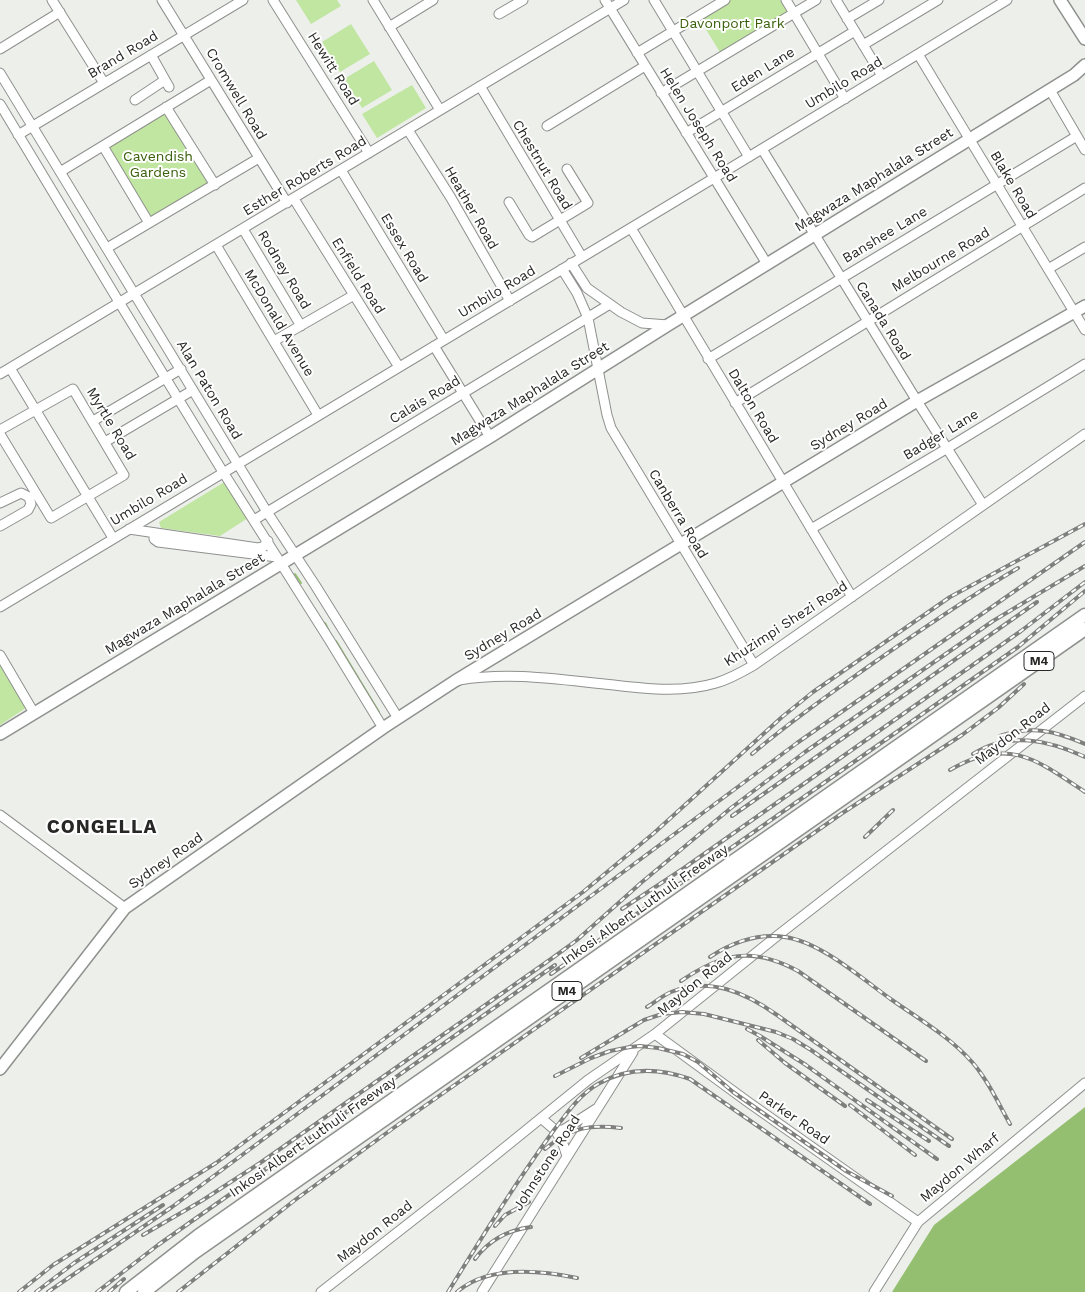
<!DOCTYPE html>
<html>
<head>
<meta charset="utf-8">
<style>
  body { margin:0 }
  canvas { display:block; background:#edefeb }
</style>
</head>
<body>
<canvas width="1085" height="1292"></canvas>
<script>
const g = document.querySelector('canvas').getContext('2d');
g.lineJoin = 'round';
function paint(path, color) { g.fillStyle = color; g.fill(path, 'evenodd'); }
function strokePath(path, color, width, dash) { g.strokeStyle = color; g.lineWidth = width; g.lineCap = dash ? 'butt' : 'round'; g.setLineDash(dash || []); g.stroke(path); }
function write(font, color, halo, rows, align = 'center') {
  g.font = font + ' "Work Sans",sans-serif'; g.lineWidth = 4; g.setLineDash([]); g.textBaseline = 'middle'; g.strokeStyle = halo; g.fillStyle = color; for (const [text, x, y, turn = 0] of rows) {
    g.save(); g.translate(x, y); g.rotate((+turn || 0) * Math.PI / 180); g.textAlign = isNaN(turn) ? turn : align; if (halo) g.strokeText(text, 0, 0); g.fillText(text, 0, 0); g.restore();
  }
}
paint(new Path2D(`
  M296,0H337L341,6L311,24Z
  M730,0H784L791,12L721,54L699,18Z
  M351,24L370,54L340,72L322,42Z
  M374,61L392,90L362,108L344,79Z
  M412,85L426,108L377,138L362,114Z
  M165,110L211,183L151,219L106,146Z
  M226,481L248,518L220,536L161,528L159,522Z
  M0,663L26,708L0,725Z`), '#c0e6a1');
paint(new Path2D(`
  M1085,1107V1292H892L934,1225Z`), '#95bf70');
strokePath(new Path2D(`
  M295,574L301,583
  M325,623L329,631
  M336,641L379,712`), '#95bf70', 2);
const minor = new Path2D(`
  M52,0L104,83
  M162,0L287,203
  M273,0L369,153
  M373,0L440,110
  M605,0L767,264
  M654,0L749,157
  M786,0L845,99
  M836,0L882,76
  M499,14L523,0
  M847,19L879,0
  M389,27L433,0
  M863,45L938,0
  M0,49L60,12
  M637,53L725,0
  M918,54L1085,330
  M151,55L169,87
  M0,73L267,512L315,585L398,718
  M480,86L582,257
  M1050,90L1085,150
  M661,93L816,0
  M135,100L165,80
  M0,104L119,302L223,472L330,641L383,728
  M166,107L215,185
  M547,126L645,66
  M408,130L451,198L510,301
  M686,133L855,31
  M18,135L243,0
  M103,146L149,223
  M762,149L917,401L983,505
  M341,170L444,340
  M60,172L211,80
  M294,199L399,367
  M509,202L529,235L532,237L588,203L567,169
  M631,228L852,597
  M243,229L301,326
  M216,245L318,415
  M107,248L259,158
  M571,263L587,288L621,312L642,323L668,325
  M562,269L577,293L588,318L607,415L611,428L754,665
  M1048,269L1085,247
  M274,341L354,295
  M434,346L490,437
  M708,359L1077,136
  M10,368L113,538
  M0,374L624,0
  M735,403L1085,188
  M93,421L181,369
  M0,430L73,389L124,475L51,518L0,434
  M105,442L193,390
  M0,503L21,493L29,497L31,504L28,510L0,526
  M254,520L610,304
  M129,529L258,548L263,547L268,541
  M811,529L946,449L1085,364
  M154,533V539L158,542L277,557
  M0,607L714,178L1007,0
  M0,655L34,713
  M459,680C511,671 562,680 614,685C649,689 682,693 716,683C730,679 742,672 754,665L1085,434
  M0,815L125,908
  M655,1034L748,1102L918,1222
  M541,1118L555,1130L562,1141L567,1156
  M555,1130H563L568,1127L596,1109
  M321,1292L477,1170L588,1080L655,1034L777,936L1085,696
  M482,1292L633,1052
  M874,1292L918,1222L1085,1083`);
const major = new Path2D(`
  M1060,0L1085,39
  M0,734L490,437L668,325L1074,75L1085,65
  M0,1069L125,908L383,728L455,681L917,401L1085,306`);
const highway = new Path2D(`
  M126,1292L198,1236L1085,615
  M144,1292L195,1252L1085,629`);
strokePath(minor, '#8f918e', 11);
strokePath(major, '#8f918e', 14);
strokePath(highway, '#8f918e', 15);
strokePath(minor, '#fff', 9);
strokePath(major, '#fff', 11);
strokePath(highway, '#fff', 12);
const rail = new Path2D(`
  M1000,736C1032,725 1055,731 1085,744
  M752,754C787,724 824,698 862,671C913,635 964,600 1018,568
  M973,754C1009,731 1048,740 1085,757
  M950,770C1007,736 1036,759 1085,792
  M732,816L1037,602
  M865,837L893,810
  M622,909L684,868L1021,631L1085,582
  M710,957C733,942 757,933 785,937C821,942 862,979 892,1000C919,1019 950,1037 972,1062C988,1080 998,1103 1010,1124
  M551,974L1018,647L1085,591
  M681,981C722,953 752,946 798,971L926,1061
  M647,1007C655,1002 662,996 671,992C709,976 746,993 777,1015L952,1139
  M747,1029L760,1036L806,1065L937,1159
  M758,1040L785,1063L845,1106
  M581,1058L644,1020L662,1014L682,1012L704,1014L776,1032L793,1039L811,1050L949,1146
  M555,1076L591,1058L610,1051L630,1047L640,1046L658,1048L683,1054L698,1062L733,1092L846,1171L892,1196
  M867,1100L929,1141
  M850,1105L915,1155
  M545,1149C570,1128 589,1124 621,1128
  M495,1226L505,1215L529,1202
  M143,1235L203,1200L260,1163L551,959L577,940L642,882L731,808L805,752L993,621L1085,566
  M475,1259C489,1240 508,1230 531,1227
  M19,1292L53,1265L216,1163L583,892L654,833L782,717L813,692L950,597L1085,524
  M36,1292L74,1263L163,1205
  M48,1292L172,1207L797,743L1085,542
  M97,1292L158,1245L555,965
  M109,1292L124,1279
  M178,1292L295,1200L392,1129L841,814L962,735L998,708L1024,684
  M448,1292C482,1237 516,1182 554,1130C567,1113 579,1095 598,1084C627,1067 659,1068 690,1079L870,1204
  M457,1292C488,1265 539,1270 577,1278`);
strokePath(rail, '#7f807e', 4);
strokePath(rail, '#fff', 2, [5.5]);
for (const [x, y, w] of [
  [1039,661,30],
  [567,991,30]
]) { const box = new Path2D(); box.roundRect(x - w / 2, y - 9.5, w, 19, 4); g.fillStyle = '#fff'; g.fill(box); strokePath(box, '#272726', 1); }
write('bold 12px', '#272726', null, [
  ["M4",1039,661],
  ["M4",567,991]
]);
write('14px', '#3a600b', '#fff', [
  ["Davonport Park",732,24],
  ["Cavendish",158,157],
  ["Gardens",158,173]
]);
write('14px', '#272726', '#fff', [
  ["Brand Road",123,55,-31],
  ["Hewitt Road",333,69,58],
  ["Eden Lane",763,70,-32],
  ["Umbilo Road",844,83,-31],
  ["Cromwell Road",236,94,59],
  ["Helen Joseph Road",698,125,58],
  ["Chestnut Road",542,165,59],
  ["Esther Roberts Road",305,176,-31],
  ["Magwaza Maphalala Street",874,180,-32],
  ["Blake Road",1013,185,59],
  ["Heather Road",471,208,60],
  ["Banshee Lane",885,235,-31],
  ["Essex Road",404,248,59],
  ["Melbourne Road",941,260,-31],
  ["Rodney Road",284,270,59],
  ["Enfield Road",358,276,58],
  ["Umbilo Road",497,292,-31],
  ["Canada Road",883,321,58],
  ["McDonald Avenue",279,323,59],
  ["Alan Paton Road",209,390,59],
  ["Magwaza Maphalala Street",530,394,-32],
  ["Calais Road",425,400,-31],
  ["Dalton Road",753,406,59],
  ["Myrtle Road",111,424,59],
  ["Sydney Road",849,425,-31],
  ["Badger Lane",941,435,-31],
  ["Umbilo Road",149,500,-31],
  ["Canberra Road",678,514,59],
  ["Magwaza Maphalala Street",185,604,-31],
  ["Khuzimpi Shezi Road",786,624,-33],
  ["Sydney Road",503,635,-31],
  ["Maydon Road",1013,734,-38],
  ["Sydney Road",166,861,-35],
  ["Inkosi Albert Luthuli Freeway",645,905,-35],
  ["Maydon Road",695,984,-39],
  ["Parker Road",794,1118,35],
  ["Inkosi Albert Luthuli Freeway",313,1137,-35],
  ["Johnstone Road",547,1163,-57],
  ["Maydon Wharf",960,1168,-40],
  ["Maydon Road",375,1232,-38]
]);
g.letterSpacing = '1px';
write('bold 19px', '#272726', '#fff', [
  ["CONGELLA",102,827]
]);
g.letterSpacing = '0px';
</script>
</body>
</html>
